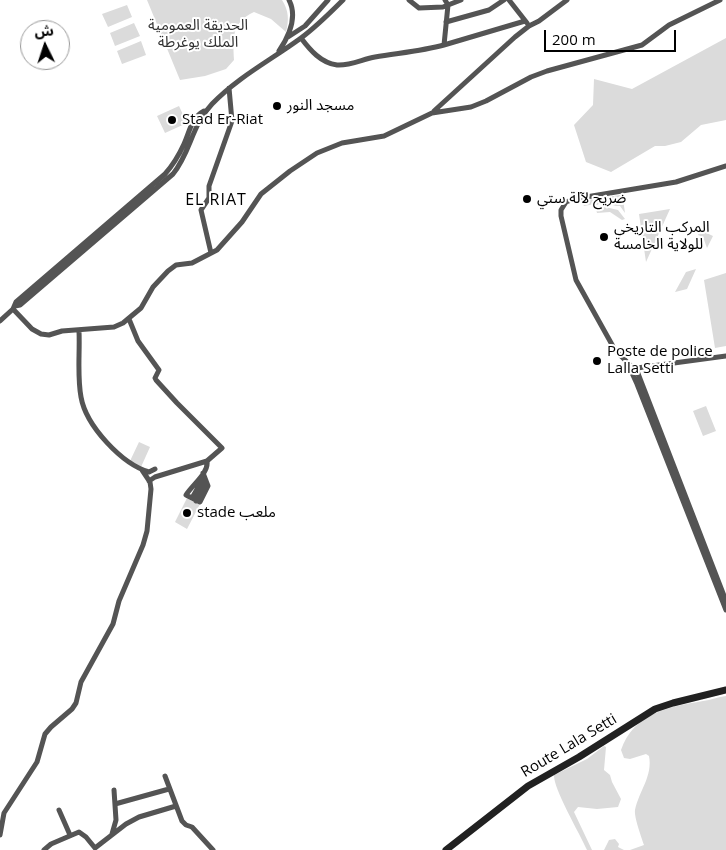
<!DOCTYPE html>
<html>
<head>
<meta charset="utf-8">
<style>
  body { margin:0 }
  #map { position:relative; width:726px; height:850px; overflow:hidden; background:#fff; font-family:"Open Sans","Noto Sans Arabic",sans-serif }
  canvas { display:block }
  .north { position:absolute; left:20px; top:20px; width:50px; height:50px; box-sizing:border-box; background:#fff; border:1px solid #999; border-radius:50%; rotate:356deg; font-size:14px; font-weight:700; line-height:20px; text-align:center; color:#000 }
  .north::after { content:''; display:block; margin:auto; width:18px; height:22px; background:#000; clip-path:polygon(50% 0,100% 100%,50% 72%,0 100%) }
  .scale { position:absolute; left:544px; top:30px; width:132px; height:22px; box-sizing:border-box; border:2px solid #000; border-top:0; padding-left:6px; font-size:15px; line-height:18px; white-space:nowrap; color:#000; -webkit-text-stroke:4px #fff; paint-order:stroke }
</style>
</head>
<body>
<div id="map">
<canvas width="726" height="850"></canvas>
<div class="north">ش</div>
<div class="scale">200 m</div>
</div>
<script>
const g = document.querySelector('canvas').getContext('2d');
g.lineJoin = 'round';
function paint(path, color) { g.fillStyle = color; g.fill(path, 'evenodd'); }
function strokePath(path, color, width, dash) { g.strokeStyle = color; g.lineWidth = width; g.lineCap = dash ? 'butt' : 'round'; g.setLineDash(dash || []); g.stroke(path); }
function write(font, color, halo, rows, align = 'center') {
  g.font = font + ' "Open Sans","Noto Sans Arabic",sans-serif'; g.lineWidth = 4; g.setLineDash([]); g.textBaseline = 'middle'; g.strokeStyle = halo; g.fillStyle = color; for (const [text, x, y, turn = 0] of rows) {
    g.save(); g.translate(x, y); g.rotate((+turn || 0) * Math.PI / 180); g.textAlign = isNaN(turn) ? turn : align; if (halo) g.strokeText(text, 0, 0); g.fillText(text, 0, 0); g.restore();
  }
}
paint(new Path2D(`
  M147,0H282C289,11 289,20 286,32L271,19L254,12C231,23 233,38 234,60L226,69L205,76L180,80Z
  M127,5L132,17L108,27L102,14Z
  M134,23L140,36L115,46L110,33Z
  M726,38V120L701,125L681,142L665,146H655L611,172L586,162L574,125L593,105L594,79L632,89Z
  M141,41L146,55L122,64L117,51Z
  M179,106L187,123L165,133L157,116Z
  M620,195L621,199H623L625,213L620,206H616L602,202L597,205L594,204L584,206L581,201Z
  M605,207L618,210L625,219L622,220L610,212L597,213L596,209Z
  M670,209L646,262L639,214Z
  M700,230L713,236L707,248L703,237L698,235Z
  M696,269L687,289L675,292L686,272Z
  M726,273V346L715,348L704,280Z
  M706,406L716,431L703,436L693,411Z
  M139,442L150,447L141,467L130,461Z
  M187,498L200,504L187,529L175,522Z
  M726,696V850H630L644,845C641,836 634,817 635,810C639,791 653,776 649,756L646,754L630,759L624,758L621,750C634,713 668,707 703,701C711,700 718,697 726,696Z
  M604,746L606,747L604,770L610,775L612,782L621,799L618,807L597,809L578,807L574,812L592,850H587C580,834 553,788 554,775L587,759Z
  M615,839L619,844L618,847L624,850H604L609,840Z`), '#dbdbdb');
strokePath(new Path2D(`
  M409,0L419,8L443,7L461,0
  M509,0L527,23
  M446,22L489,10L504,0
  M288,37L305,26L328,0
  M301,38C310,50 321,63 337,65C350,66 363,59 375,57C398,53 422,51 444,45C471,37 498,29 525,21
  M444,45L448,5L445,0
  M279,51C289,36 298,17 289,0
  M434,111L515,37L529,26L539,21L567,0
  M211,253L201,210L209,198V186L232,121L229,88
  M15,306L20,305L173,174C191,152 191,126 212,104C238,77 271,60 301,38C316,27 330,13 343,0
  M13,309L32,329L41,334L49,335L62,331L114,327L123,323L141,308L153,287L168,271L176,265L192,263L217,250L242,222L261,194L290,171L317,153L342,143L384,136L432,113L471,107L486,101L531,77L547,71L642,45L669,25L720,0
  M129,319L138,341L159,370L155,378L156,380L177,403L222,448L207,461L155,477L149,481
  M0,321L13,309L16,302L165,174C173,165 179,155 184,144C190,131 191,118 204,111
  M79,331C80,353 77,376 81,397C86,426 122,464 149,472L155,469
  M631,366L615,350L576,280L561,216V210L566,202L574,199L676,182L726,166
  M637,368L726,356
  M637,371L726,601
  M632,373L637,384L726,610
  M203,473L208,486L200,502L186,495C192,485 209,473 207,461
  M192,498L204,477
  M196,501L206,482
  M165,776L182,821L186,825L192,827L213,850
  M115,804L169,789
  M59,810L70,835
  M112,834L116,820L114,790
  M0,835L4,813L37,762L45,734L51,727L72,709L76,703L81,682L113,624L119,601L143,545L147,531L151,489L150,482L142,470
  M44,850L51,844L79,832L86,837L95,848L126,824L139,817L176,806`), '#545454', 5);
strokePath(new Path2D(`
  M446,850L528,786L579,757L655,709L673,703L726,690`), '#212121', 7);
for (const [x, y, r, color] of [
  [277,106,5,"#000"],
  [172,120,5,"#000"],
  [527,199,5,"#000"],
  [604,237,5,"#000"],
  [597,361,5,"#000"],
  [187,513,5,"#000"]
]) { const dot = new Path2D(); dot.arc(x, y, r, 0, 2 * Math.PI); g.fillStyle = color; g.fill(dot); strokePath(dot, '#fff', 2); }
write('15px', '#323232', '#fff', [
  ["الحديقة العمومية",198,26],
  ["الملك يوغرطة",198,43]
]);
write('15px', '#000', '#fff', [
  ["مسجد النور",287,106],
  ["Stad Er-Riat",182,120],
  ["ضريح لآلة ستي",537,199],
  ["المركب التاريخي",614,228],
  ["للولاية الخامسة",614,245],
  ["Poste de police",607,352],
  ["Lalla Setti",607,369],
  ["stade ملعب",197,513]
], 'left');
write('15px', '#000', '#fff', [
  ["Route Lala Setti",569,746,-31]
]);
g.letterSpacing = '1px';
write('16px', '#000', '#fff', [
  ["EL RIAT",216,200]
]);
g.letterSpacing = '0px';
</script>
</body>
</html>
